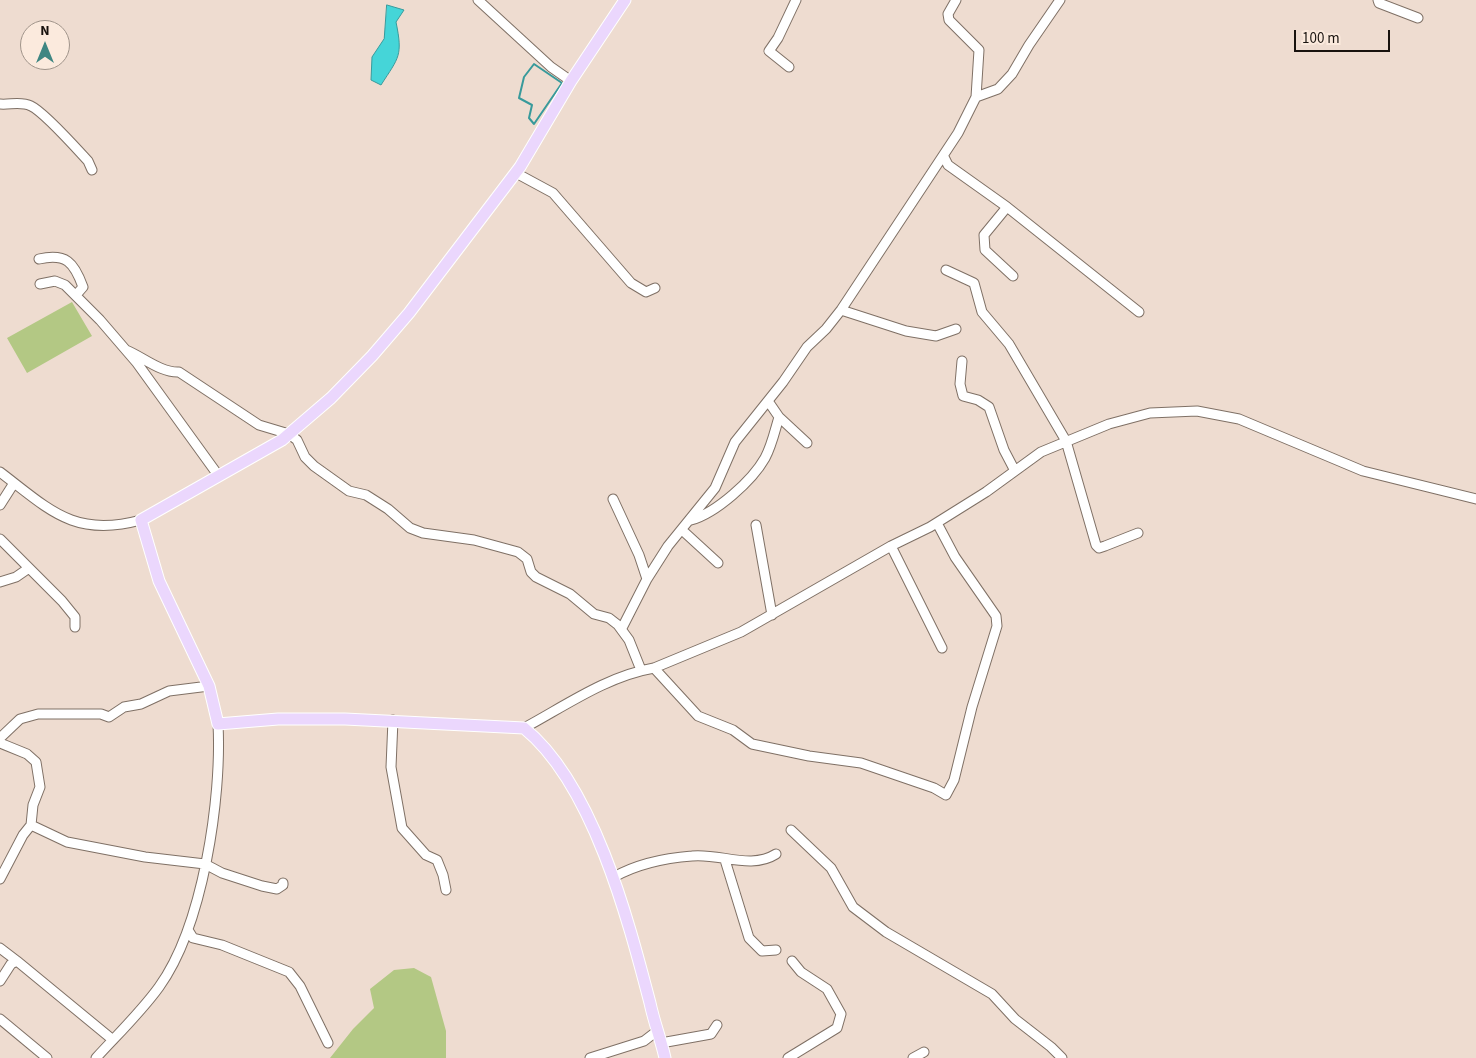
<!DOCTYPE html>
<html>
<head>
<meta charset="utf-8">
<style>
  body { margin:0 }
  #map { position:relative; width:1476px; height:1058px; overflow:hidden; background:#eedcd0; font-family:"Source Sans 3",sans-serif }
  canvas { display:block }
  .north { position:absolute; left:20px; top:20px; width:50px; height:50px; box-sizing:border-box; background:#fbeadd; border:1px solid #a0948a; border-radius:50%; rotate:0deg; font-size:14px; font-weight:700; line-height:20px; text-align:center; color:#18120e }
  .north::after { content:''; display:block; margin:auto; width:18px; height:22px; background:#3e8682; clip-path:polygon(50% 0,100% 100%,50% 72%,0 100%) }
  .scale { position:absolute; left:1294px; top:30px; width:96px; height:22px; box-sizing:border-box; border:2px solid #18120e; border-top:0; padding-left:6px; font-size:15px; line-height:18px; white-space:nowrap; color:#18120e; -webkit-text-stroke:4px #fbeadd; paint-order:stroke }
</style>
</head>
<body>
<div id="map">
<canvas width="1476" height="1058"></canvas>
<div class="north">N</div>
<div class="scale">100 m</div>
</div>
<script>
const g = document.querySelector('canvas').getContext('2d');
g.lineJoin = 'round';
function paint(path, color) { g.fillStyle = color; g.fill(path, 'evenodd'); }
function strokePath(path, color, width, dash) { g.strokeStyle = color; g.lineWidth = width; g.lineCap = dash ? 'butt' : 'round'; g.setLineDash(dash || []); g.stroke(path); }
paint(new Path2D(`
  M72,302L92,336L27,373L7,338Z
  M414,968L431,977L446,1031V1058H330L353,1029L374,1008L370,989L394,970Z`), '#b3c884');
const water = new Path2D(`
  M387,5L404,10L396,22C403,56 399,57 381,85L371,80L372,57L384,39Z`);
paint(water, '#45d5d8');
strokePath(water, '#389a9b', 1);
strokePath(new Path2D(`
  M534,64L562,83L534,124L529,118L532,105L519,98L524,77Z`), '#389a9b', 2);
const minor = new Path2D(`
  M478,0L551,67L571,81
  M1378,0L1379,3L1418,18
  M789,67L769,51L778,38L796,0
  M976,97L998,89L1012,74L1029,45L1060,0
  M0,104C10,105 21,101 31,106C44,112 76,148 88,161L92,170
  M944,157L948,165L1007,207L1139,312
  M516,173L553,193L631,283L646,292L655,288
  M1007,207L984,235L985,250L1013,276
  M39,259C66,253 74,262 83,287L76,295
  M946,270L974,283L982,312L1009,344L1066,441L1096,545L1099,548L1105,546L1138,533
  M40,284L55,281L65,285L100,320L137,363L218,475
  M841,310L906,331L936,336L956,329
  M126,350C143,357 161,373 179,372L259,425L289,434L297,440L305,457L314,466L349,491L366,495L388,509L410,528L423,533L474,540L518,552L527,559L531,572L536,577L570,594L594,614L609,618L618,625L629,640L641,670
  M962,361L960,384L963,396L978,400L989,407L1004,450L1015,471
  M768,401L779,417L807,443
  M0,472C50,510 74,538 141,520
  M613,499L639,555L647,579L622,628
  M0,505L14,483
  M691,520C716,513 752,481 765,458C772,445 775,430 779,417
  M756,525L772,615
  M682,530L718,563
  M0,539L62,601L75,617V627
  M891,546L942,648
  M647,579L668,546L715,488L735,442L783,382L807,347L826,329L841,310L958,133L976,97L979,50L949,20L948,14L956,0
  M0,582L16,577L29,568
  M654,668L698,716L733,730L752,744L809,756L861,763L934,788L946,795L954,780L972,707L997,626L996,616L955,557L937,523
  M393,720L391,767L402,828L426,855L437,860L443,875L446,890
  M524,728C565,706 607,676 654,668L741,632L891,546L930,527L986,492L1041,452L1109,424L1150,413L1197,411L1239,419L1363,471L1476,499
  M0,738L20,719L38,714H101L109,717L124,707L141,704L169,691L209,686
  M0,743L27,754L36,762L40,787L33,805L31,825L67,842L145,857L205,864L222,873L262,886L277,889L283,885V883
  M791,830L831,868L853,907L886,932L992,994L1015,1019L1051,1047L1062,1058
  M725,860L749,938L762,951L776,950
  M614,877C637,864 666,858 692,856C720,853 751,870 776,854
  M0,879L23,835L31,825
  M188,930L193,938L222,945L289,972L300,986L328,1043
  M0,948L17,961
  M0,981L11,964L17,961L113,1040
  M0,1019L47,1058
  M661,1043L711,1034L717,1025
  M96,1058C117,1035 141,1012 159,987C203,926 222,798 218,724
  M590,1058L644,1041L657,1031
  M788,1058L837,1028L841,1014L827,989L801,972L792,961
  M913,1058L924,1052`);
const major = new Path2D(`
  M625,0L571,81L520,167L409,313L372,356L331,398L282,440L141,520L159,581L209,686L218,724L278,719H345L524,728C593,784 628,919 650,1003C654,1022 661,1040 665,1058`);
strokePath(minor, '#7f7065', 11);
strokePath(major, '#fff', 13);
strokePath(minor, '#fff', 9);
strokePath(major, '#ebd7fd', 11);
</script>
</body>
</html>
